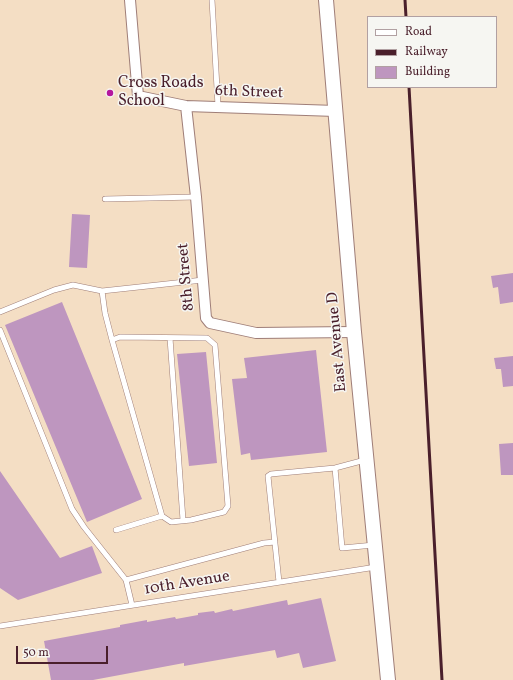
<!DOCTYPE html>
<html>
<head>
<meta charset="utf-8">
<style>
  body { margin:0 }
  #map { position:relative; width:513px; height:680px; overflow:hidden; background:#f4dec4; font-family:Vollkorn,serif }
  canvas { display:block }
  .legend { position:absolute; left:367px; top:16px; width:130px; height:72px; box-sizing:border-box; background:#f6f6f2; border:1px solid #b1a0a2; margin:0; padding:5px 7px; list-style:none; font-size:12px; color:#4a1f2b }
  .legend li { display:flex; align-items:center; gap:8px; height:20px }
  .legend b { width:20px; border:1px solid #b1a0a2 }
  .scale { position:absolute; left:16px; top:646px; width:92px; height:18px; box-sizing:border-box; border:2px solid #4a1f2b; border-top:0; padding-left:5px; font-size:12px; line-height:14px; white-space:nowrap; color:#4a1f2b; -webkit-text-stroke:3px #f6f6f2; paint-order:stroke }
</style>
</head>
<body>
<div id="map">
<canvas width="513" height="680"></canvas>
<ul class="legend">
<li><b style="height:5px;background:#fff"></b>Road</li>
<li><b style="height:5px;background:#4a1f2b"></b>Railway</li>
<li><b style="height:11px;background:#be96bf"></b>Building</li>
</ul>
<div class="scale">50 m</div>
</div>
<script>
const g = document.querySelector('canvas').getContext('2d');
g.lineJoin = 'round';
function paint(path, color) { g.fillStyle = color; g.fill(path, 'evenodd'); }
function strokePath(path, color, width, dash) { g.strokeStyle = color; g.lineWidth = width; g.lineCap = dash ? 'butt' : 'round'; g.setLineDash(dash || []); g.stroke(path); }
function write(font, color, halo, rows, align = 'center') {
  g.font = font + ' Vollkorn,serif'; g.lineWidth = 3; g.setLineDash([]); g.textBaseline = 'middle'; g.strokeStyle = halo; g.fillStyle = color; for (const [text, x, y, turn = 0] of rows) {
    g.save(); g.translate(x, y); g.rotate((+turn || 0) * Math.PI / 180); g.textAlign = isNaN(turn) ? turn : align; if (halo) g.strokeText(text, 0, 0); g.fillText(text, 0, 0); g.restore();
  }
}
paint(new Path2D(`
  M72,214L90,215L87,268L69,267Z
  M513,273V302L500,304L498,287L493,288L491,276Z
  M62,302L142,499L87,522L5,325Z
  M316,350L327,452L251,460L250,453L241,455L232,379L247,378L244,358Z
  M206,352L217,463L189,466L177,354Z
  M513,356V386L503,387L501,369H496L494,358Z
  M513,443V475H501L499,444Z
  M0,471L60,558L92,546L102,573L18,600L0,588Z
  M321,598L336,661L303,668L299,653L277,658L275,650L184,666V663L93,680H51L44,641L120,627V625L147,620V622L175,617L176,619L198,615V613L214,611L215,613L232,609L233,611L287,600L288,605Z`), '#be96bf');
const lane = new Path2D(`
  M212,0L218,106
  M105,199L196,197
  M102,291L105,313L112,340L162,516L171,522L191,520L224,512L228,506L215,345L207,338L120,337L112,340
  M0,312L54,290L73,285L102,291L203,280
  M0,330L72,509L84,527L126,580
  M170,338L183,520
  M335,468L342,548L374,545
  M116,530L162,516
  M279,582L268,476L271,474L335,468L365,460
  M132,605L126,580L264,543L275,542
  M0,626L376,567`);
const street = new Path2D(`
  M130,0L138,96L186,106L336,111
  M186,106L196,197L206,318L210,323L256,333L354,332`);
const secondary = new Path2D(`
  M326,0L354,332L388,680`);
strokePath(lane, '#9f7e78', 6);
strokePath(street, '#9f7e78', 12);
strokePath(secondary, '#9f7e78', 16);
strokePath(lane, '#fff', 5);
strokePath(street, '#fff', 10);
strokePath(secondary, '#fff', 14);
strokePath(new Path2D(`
  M405,0L406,17
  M409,87L442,680`), '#4a1f2b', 3);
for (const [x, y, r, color] of [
  [110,93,4,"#b5179e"]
]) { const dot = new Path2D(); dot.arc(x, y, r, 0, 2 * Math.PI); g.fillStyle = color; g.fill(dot); strokePath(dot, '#f6f6f2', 1.5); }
write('16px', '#4a1f2b', '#f6f6f2', [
  ["Cross Roads",118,84],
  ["School",118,102]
], 'left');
write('16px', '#4a1f2b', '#f6f6f2', [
  ["6th Street",249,93,2],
  ["8th Street",187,277,-95],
  ["East Avenue D",338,342,-95],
  ["10th Avenue",187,584,-9]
]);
</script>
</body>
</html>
